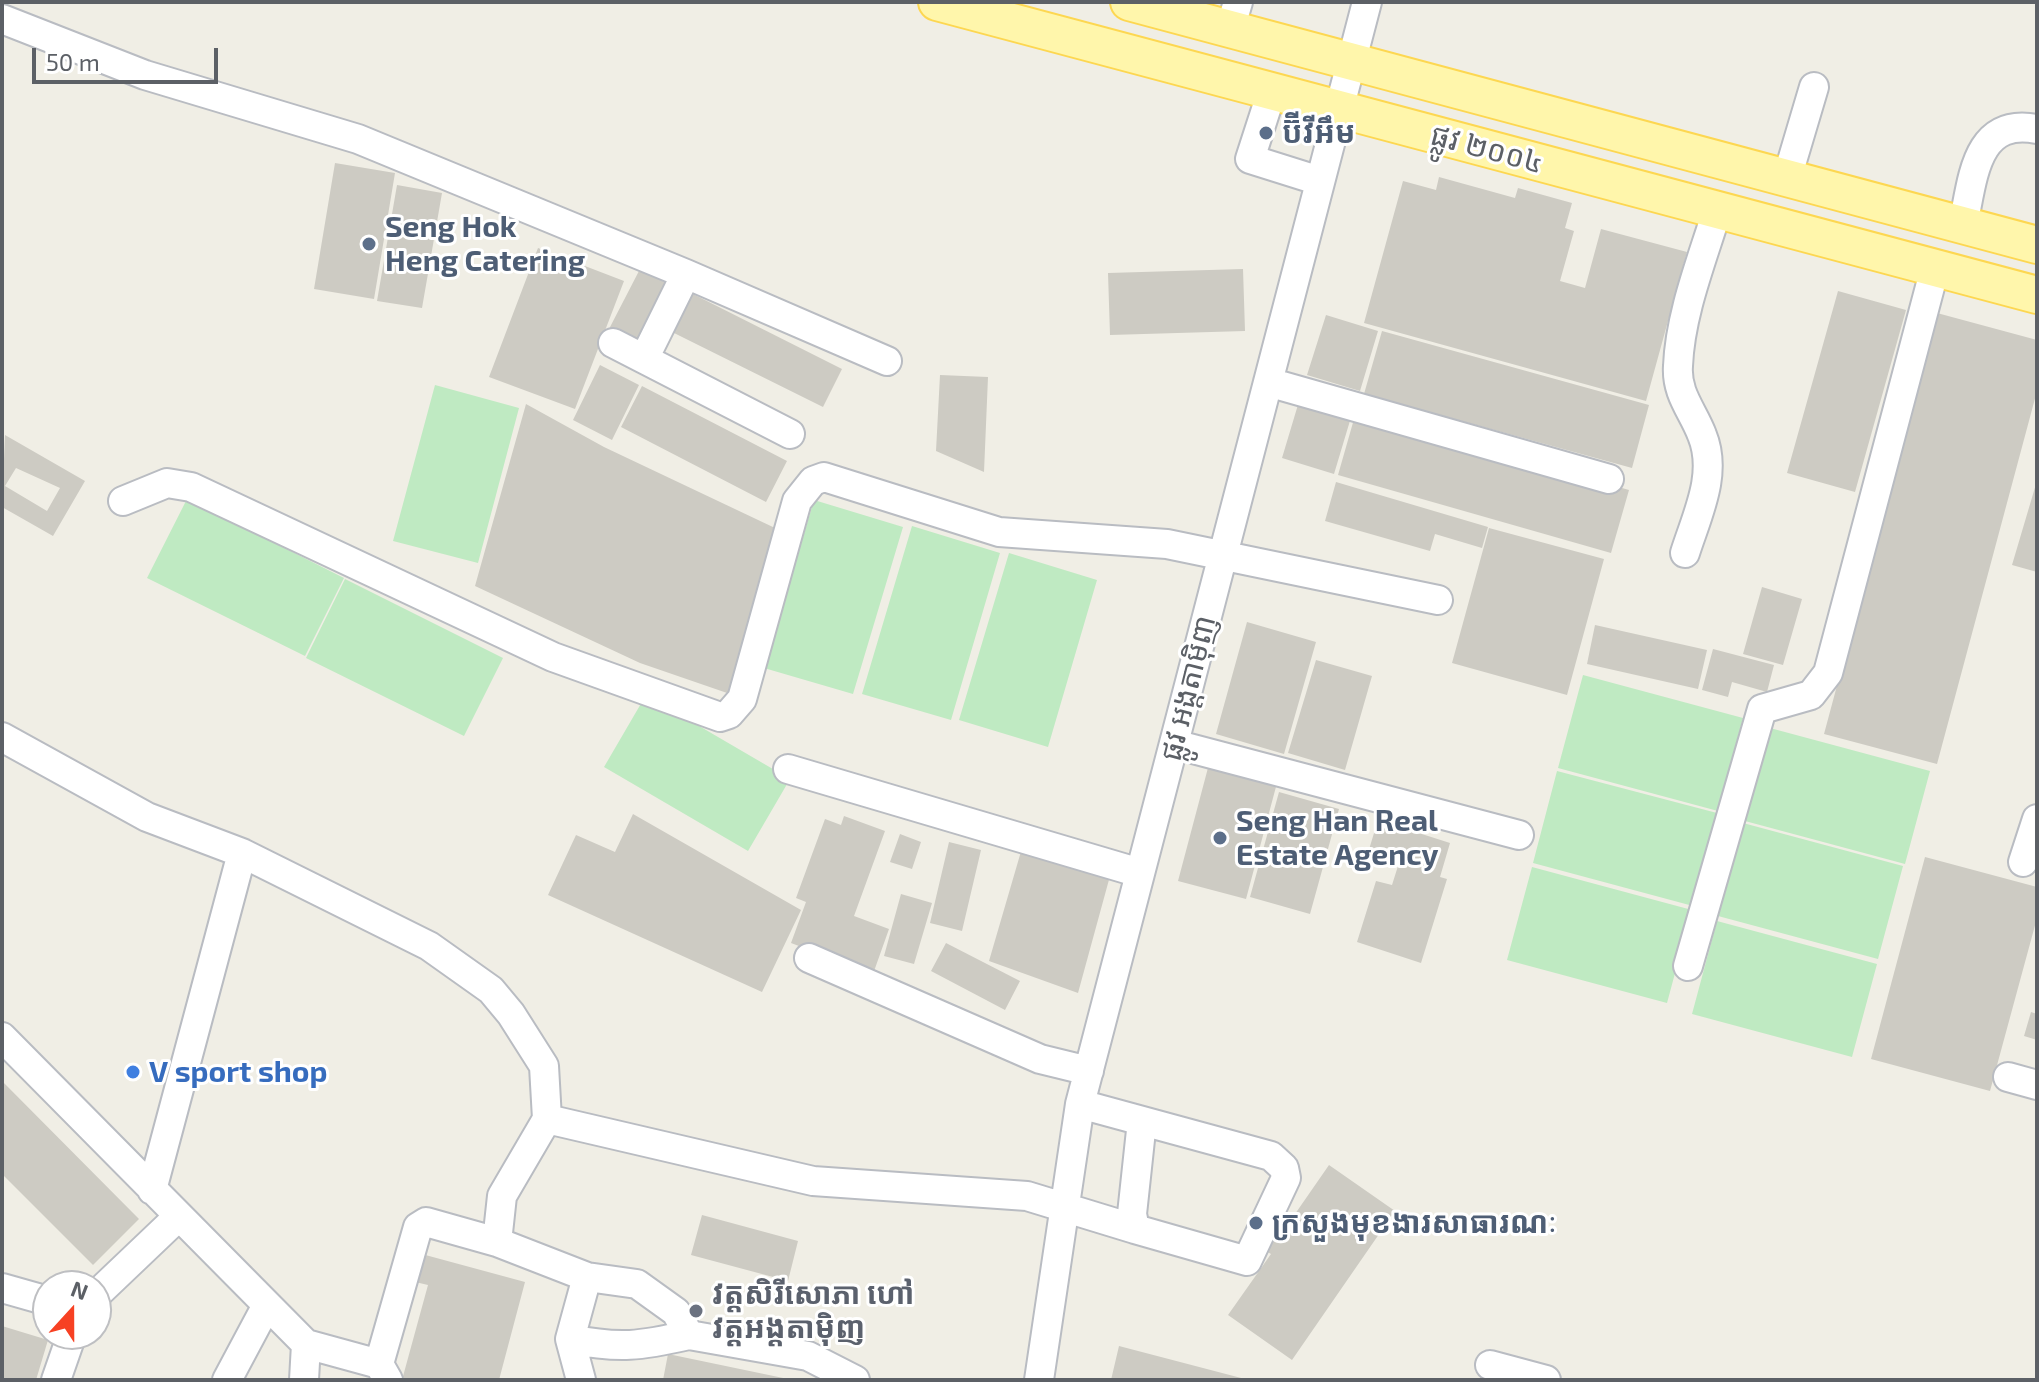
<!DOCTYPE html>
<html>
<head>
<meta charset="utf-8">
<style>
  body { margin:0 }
  #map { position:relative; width:2039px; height:1382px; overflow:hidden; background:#f0eee5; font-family:"Exo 2",sans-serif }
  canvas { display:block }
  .frame { position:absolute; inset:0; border:4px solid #5c6066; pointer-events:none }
  .north { position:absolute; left:32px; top:1270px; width:80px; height:80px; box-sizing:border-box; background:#fff; border:2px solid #bebfc2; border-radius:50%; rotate:21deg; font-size:22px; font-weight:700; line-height:32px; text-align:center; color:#5c6066 }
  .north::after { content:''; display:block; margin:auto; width:28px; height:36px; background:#f74123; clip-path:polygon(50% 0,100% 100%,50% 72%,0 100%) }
  .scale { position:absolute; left:32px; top:48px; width:186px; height:36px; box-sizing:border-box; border:4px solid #5c6066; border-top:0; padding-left:10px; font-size:24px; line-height:28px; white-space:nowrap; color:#5c6066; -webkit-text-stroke:6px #fff; paint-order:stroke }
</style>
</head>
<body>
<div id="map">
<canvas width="2039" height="1382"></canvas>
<div class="frame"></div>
<div class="north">N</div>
<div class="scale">50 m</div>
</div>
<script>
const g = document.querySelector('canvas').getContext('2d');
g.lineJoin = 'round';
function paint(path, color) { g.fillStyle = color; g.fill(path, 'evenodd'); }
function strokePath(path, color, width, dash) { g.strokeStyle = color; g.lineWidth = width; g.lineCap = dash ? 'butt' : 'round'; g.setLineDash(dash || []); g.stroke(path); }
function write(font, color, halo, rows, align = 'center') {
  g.font = font + ' "Exo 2","Noto Sans Khmer",sans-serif'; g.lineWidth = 6; g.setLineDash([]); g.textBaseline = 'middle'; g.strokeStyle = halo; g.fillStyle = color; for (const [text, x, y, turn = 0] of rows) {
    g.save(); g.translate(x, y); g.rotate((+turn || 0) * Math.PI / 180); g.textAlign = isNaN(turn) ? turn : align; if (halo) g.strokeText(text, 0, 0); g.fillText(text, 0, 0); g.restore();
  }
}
paint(new Path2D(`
  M435,385L519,408L478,563L393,541Z
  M187,499L344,578L305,656L147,578Z
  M814,500L903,527L853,694L764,668Z
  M912,526L1000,553L951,720L862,694Z
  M1009,553L1097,580L1048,747L959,720Z
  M345,579L503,658L464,736L306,658Z
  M1583,675L1743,718L1718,811L1558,768Z
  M646,695L790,779L748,851L604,767Z
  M1770,728L1930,771L1905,864L1745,821Z
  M1557,771L1717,813L1693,906L1533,863Z
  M1743,823L1903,866L1878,959L1718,916Z
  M1532,867L1692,910L1667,1003L1507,960Z
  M1717,921L1877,964L1852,1057L1692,1014Z`), '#bfeac2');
paint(new Path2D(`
  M335,163L395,173L374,299L314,289Z
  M1439,177L1515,198L1518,188L1572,203L1565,228L1574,231L1560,281L1585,288L1601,229L1687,252L1646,401L1364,323L1403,181L1436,190Z
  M397,185L442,193L422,308L377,301Z
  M538,248L624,281L575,409L489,377Z
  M640,269L670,285L640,344L609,329Z
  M1243,269L1245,331L1110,335L1108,273Z
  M1838,291L1906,310L1855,492L1787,473Z
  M689,292L842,369L823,407L670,331Z
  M1937,313L2037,340V391L1937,764L1824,734Z
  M1326,315L1378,331L1360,391L1307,375Z
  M1382,331L1649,405L1632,468L1364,394Z
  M600,365L639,385L612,440L573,420Z
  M940,375L988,377L984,472L936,451Z
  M642,386L787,461L766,502L621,427Z
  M1300,398L1352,414L1334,474L1282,458Z
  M526,404L604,447L775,528L730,694L640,663L475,586Z
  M1356,412L1629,490L1611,553L1338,475Z
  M5,435L85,481L53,536L2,507ZM16,468L60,488L47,511L5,486Z
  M1336,482L1488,527L1482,548L1435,534L1430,551L1325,521Z
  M2036,484H2037V572L2012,565Z
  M1489,528L1604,559L1567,695L1452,663Z
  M1762,587L1802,599L1783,665L1743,654Z
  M1247,622L1316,642L1284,754L1216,734Z
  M1595,625L1707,650L1698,689L1587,664Z
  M1713,649L1774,665L1767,692L1732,682L1728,697L1702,690Z
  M1316,660L1372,676L1345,770L1288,753Z
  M1209,764L1277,783L1246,899L1178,881Z
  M1279,792L1339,809L1310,914L1250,897Z
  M633,814L801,910L762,992L548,895L576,835L615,852Z
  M844,816L885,831L854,916L889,929L873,974L791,943L806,902L796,898L825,819L841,825Z
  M1378,820L1450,843L1440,877L1447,879L1421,963L1357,942L1376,881L1392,885L1398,866L1367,856Z
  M900,834L921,842L912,869L890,862Z
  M949,842L981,850L962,931L930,923Z
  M1022,848L1110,876L1078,993L989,961Z
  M1925,857L2037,887V918L1990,1091L1871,1059Z
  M901,894L932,903L914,964L884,956Z
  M946,943L1020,981L1005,1010L931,971Z
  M2031,1012L2037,1014V1040L2024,1036Z
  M2,1081L139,1219L93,1265L2,1174Z
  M1329,1165L1395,1211L1292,1360L1228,1315L1271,1254L1257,1246L1275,1220L1286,1227Z
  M702,1215L798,1241L788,1281L691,1255Z
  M418,1253L525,1282L499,1380H402L428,1285L411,1281Z
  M2,1326L48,1340L36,1380H2Z
  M1119,1346L1245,1379V1380H1111Z
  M668,1354L788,1379V1380H663Z`), '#cdcbc3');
const minor = new Path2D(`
  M2,19L145,75L358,139L686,274L887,361
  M1230,29L1238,2
  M1272,91L1250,159L1320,181
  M1787,178L1814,87
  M1963,225C1973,179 1975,117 2037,129
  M613,343L790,434
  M644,359L686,274
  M1268,382L1609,479
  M123,501L167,483L191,487L553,657L720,717L729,714L742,699L797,501L813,481L824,477L999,532L1167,544L1438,600
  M1685,553C1697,515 1718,474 1702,435C1693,411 1676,394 1678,366C1680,314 1702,260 1717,211
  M2,737L147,817L242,853L429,946L491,990L511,1014L544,1066L547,1119
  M1174,744L1519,835
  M788,769L1140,873
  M2023,862L2037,819
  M809,958L1040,1059L1089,1071
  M1688,966L1762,709L1811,695L1828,673L1935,268
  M2,1037L306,1344L304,1380
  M2008,1077L2037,1085
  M1080,1104L1271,1156L1284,1168L1286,1178L1247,1261L1135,1229L1132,1214L1142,1121
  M152,1190L242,853
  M2,1288L48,1301
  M96,1295L179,1216
  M570,1339C620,1349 640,1346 689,1335
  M306,1344L379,1364L388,1380
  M379,1364L418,1227L426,1222L497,1242
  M1490,1365L1546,1380
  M56,1380L72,1334
  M227,1380L267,1305
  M581,1380L570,1339L587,1277
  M855,1380L808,1356L689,1335L676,1312L637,1284L587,1277L497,1242L502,1196L547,1119L813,1181L1027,1196L1135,1229
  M1039,1380L1080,1104L1367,2`);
const major = new Path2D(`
  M937,2L2037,295
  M1129,2L2037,245`);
strokePath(minor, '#b9bcc2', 32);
strokePath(major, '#fdd751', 40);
strokePath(minor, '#fff', 28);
strokePath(major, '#fff6ab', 36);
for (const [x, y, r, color] of [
  [1266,133,8,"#5c6f8a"],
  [369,244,8,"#5c6f8a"],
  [1220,838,8,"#5c6f8a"],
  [133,1072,8,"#3f7fe0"],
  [1256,1223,8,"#5c6f8a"],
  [696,1311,8,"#6b7280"]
]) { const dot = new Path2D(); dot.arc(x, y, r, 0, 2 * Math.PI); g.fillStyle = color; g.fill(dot); strokePath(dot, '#fff', 3); }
write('bold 30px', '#4e5e75', '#fff', [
  ["ប៊ីវីអឹម",1282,133],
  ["Seng Hok",385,227],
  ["Heng Catering",385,261],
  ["Seng Han Real",1236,821],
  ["Estate Agency",1236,855],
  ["ក្រសួងមុខងារសាធារណៈ",1272,1223]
], 'left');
write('30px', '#5c6066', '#fff', [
  ["ផ្លូវ ២០០៤",1487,149,15],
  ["ផ្លូវ អង្តតាម៉ិញ",1188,688,-76]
]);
write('bold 30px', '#366cbe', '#fff', [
  ["V sport shop",149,1072]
], 'left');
write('bold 30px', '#5b616d', '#fff', [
  ["វត្តសិរីសោភា ហៅ",712,1294],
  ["វត្តអង្តតាម៉ិញ",712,1328]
], 'left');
</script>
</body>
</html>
